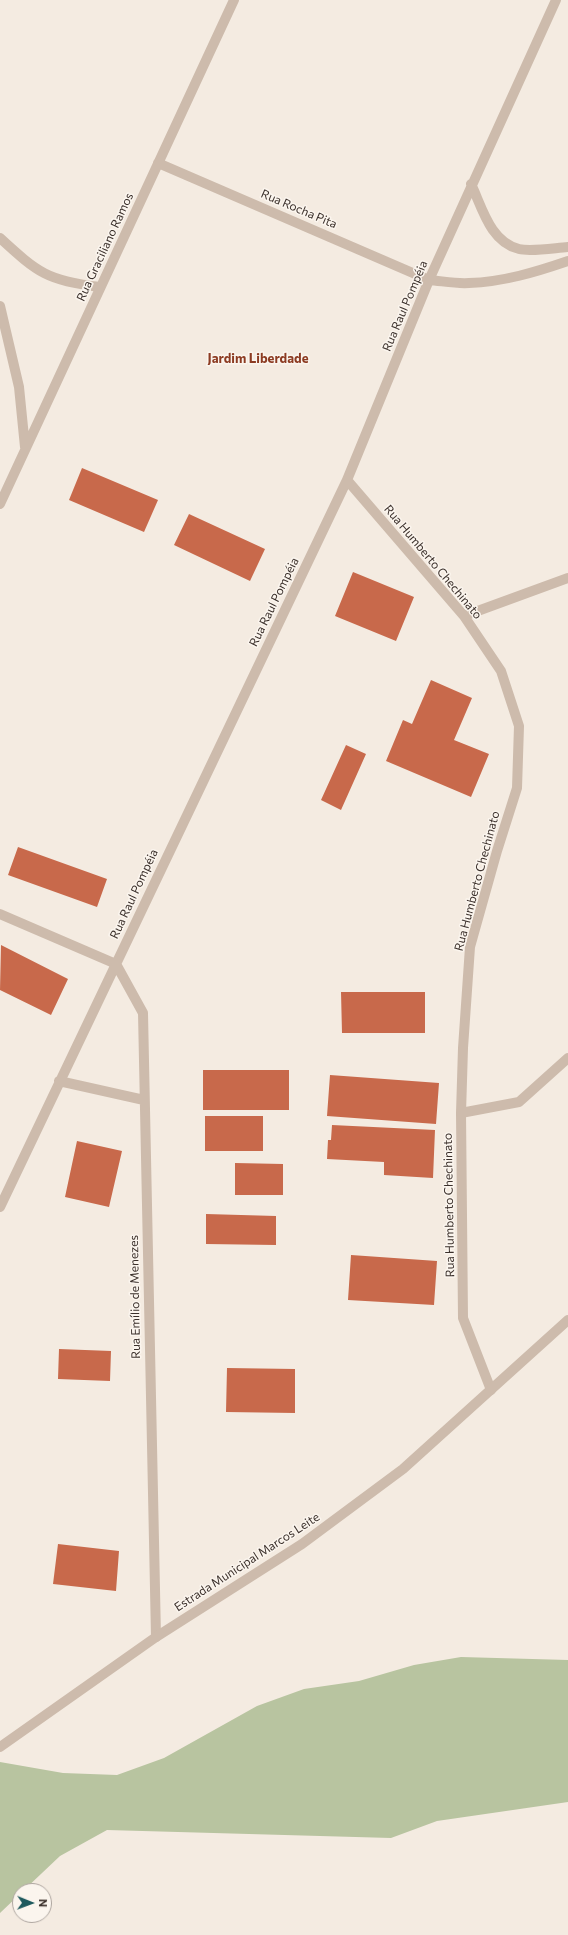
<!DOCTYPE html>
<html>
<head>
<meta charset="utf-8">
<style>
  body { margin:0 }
  #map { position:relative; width:568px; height:1935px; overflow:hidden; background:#f4ebe1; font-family:Commissioner,sans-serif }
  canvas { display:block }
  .north { position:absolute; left:12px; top:1883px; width:40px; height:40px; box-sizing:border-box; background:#fbf5ee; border:1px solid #aea6a0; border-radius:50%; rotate:91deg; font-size:11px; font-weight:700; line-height:16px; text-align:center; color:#3b302b }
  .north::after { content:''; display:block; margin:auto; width:14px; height:18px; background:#1f5a5e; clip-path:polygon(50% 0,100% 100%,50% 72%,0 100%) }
</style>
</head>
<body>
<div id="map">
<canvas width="568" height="1935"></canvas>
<div class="north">N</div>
</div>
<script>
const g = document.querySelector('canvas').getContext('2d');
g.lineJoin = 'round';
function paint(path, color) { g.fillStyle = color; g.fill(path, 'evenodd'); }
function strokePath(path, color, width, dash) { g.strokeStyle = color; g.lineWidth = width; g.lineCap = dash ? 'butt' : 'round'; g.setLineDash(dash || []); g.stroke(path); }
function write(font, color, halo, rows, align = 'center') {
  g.font = font + ' Commissioner,sans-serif'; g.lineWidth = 3; g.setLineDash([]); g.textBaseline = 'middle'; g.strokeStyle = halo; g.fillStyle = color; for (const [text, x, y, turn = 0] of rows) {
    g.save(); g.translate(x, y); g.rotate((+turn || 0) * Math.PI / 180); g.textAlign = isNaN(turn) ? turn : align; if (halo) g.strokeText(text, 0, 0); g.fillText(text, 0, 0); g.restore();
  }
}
paint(new Path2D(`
  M461,1657L568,1660V1802L437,1821L391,1838L107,1830L60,1856L23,1891H20V1894L0,1913V1762L63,1773L117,1775L164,1758L257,1706L304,1689L359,1681L414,1665Z`), '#b8c4a0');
paint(new Path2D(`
  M82,468L158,500L144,532L69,500Z
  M189,514L265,549L250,581L174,545Z
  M353,572L414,597L396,641L335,616Z
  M431,680L472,698L454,740L489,754L471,797L386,761L403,720L412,724Z
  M346,745L366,754L341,810L321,800Z
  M18,847L107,879L97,907L8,875Z
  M1,945L68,979L51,1015L0,990Z
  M341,992H425V1033H342Z
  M203,1070H289V1110H203Z
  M330,1075L439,1083L436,1124L327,1116Z
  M205,1116H263V1151H205Z
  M332,1125L435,1130L433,1178L384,1175V1162L327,1159L328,1140H331Z
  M77,1141L122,1151L109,1207L65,1197Z
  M235,1163L283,1164V1195H235Z
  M206,1214L276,1216V1245L206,1244Z
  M351,1255L437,1261L434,1305L348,1300Z
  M59,1349L111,1351L110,1381L58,1379Z
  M227,1368L295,1369V1413L226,1412Z
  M58,1544L119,1551L116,1591L53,1584Z`), '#c8694b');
strokePath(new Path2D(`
  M158,163L429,280C442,281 456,284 469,283C503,282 536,272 568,261
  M471,184C482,207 490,242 519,249C531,252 554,248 568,247
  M0,238C38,273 48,281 100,287
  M0,306L19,387L25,447
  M347,480L464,616L501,671L519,726L517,788L497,851L470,947L463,1048L461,1113L463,1318L491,1390
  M0,504L234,0
  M464,616L568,578
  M0,914L116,964L143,1013L156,1637
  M59,1081L144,1100
  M461,1113L519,1102L568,1058
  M0,1207L347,480L429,280L556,0`), '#cdbbac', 10);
strokePath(new Path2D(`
  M0,1747L156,1637L302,1544L403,1469L568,1320`), '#cdbbac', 10);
write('12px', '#3b302b', '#fbf5ee', [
  ["Rua Rocha Pita",299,209,23],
  ["Rua Graciliano Ramos",105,247,-65],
  ["Rua Raul Pompéia",405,306,-67],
  ["Rua Humberto Chechinato",433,562,50],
  ["Rua Raul Pompéia",274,602,-64],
  ["Rua Humberto Chechinato",477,881,-75],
  ["Rua Raul Pompéia",134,894,-65],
  ["Rua Humberto Chechinato",449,1205,-91],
  ["Rua Emílio de Menezes",135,1297,-91],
  ["Estrada Municipal Marcos Leite",247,1562,-33]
]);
write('bold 13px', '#8c3b22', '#fbf5ee', [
  ["Jardim Liberdade",258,359]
]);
</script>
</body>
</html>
